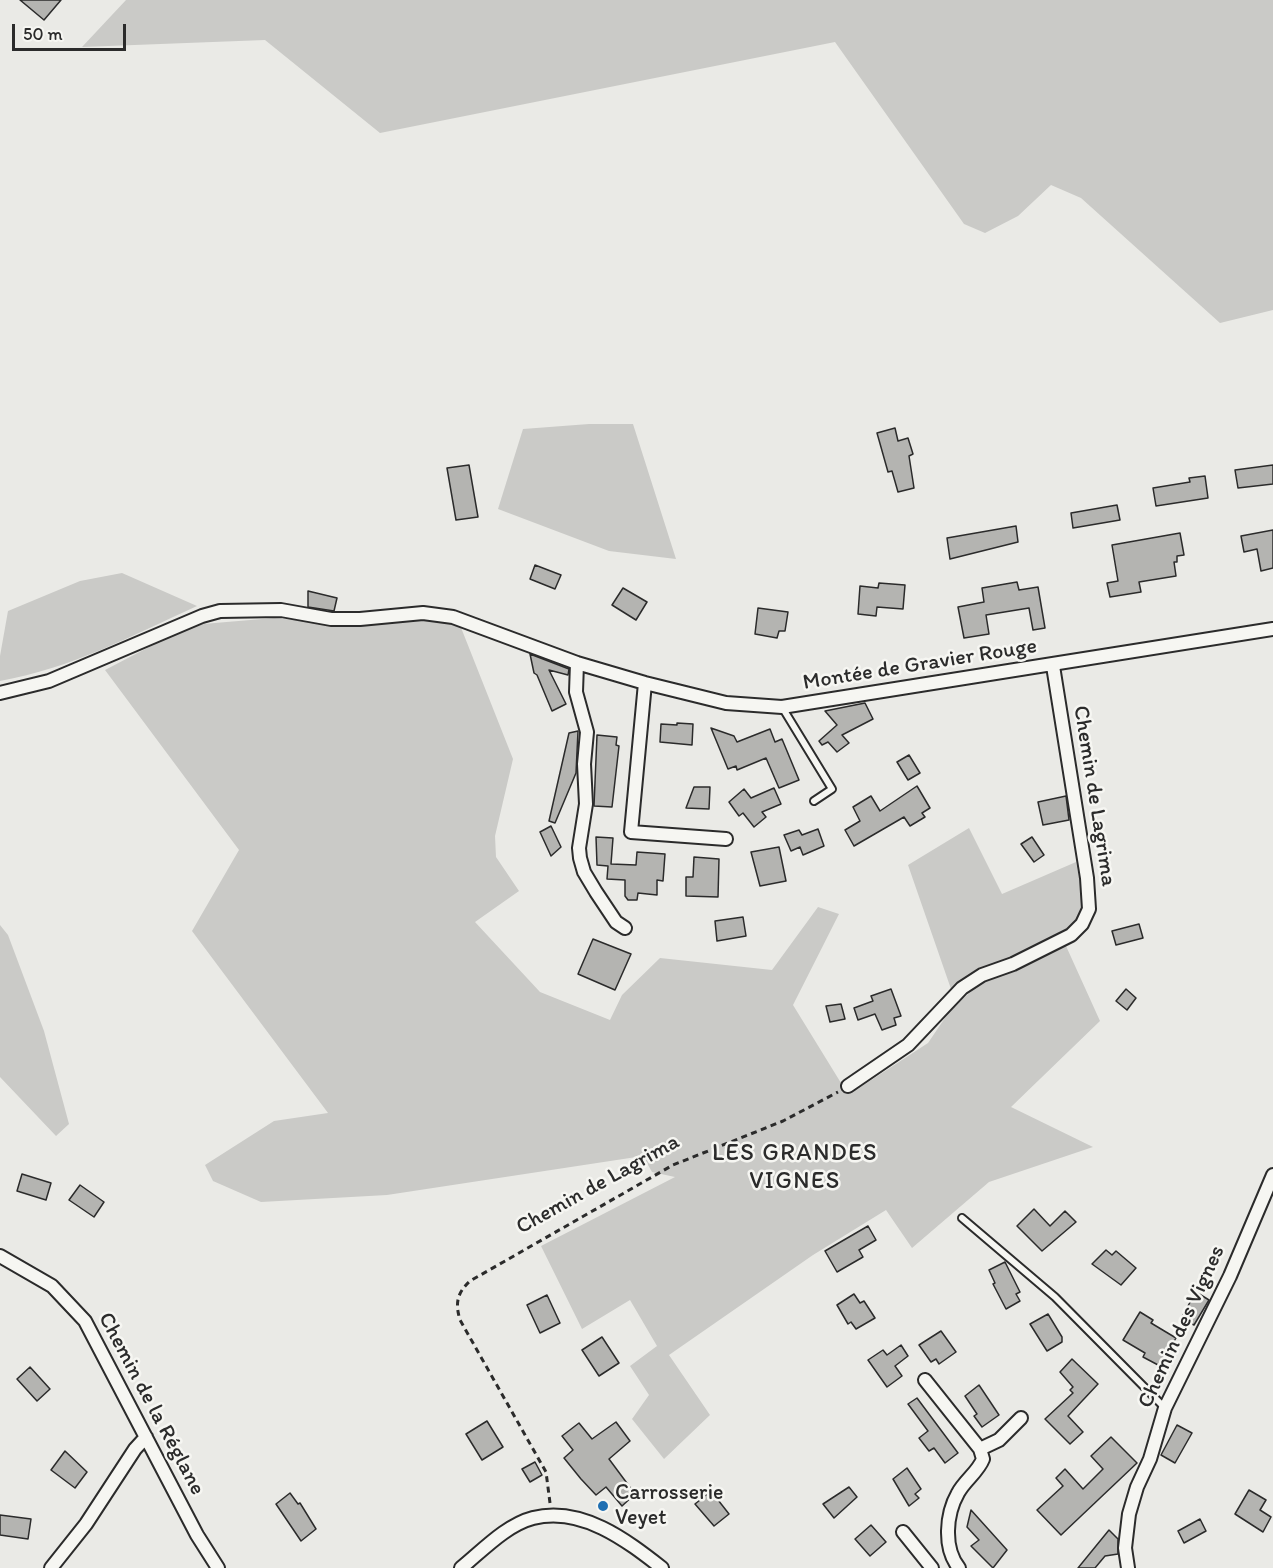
<!DOCTYPE html>
<html>
<head>
<meta charset="utf-8">
<style>
  body { margin:0 }
  #map { position:relative; width:1273px; height:1568px; overflow:hidden; background:#eaeae6; font-family:Itim,sans-serif }
  canvas { display:block }
  .scale { position:absolute; left:12px; top:24px; width:114px; height:27px; box-sizing:border-box; border:3px solid #2b2b2b; border-top:0; padding-left:8px; font-size:18px; line-height:21px; white-space:nowrap; color:#2b2b2b; -webkit-text-stroke:4px #f6f6f2; paint-order:stroke }
</style>
</head>
<body>
<div id="map">
<canvas width="1273" height="1568"></canvas>
<div class="scale">50 m</div>
</div>
<script>
const g = document.querySelector('canvas').getContext('2d');
g.lineJoin = 'round';
function paint(path, color) { g.fillStyle = color; g.fill(path, 'evenodd'); }
function strokePath(path, color, width, dash) { g.strokeStyle = color; g.lineWidth = width; g.lineCap = dash ? 'butt' : 'round'; g.setLineDash(dash || []); g.stroke(path); }
function write(font, color, halo, rows, align = 'center') {
  g.font = font + ' Itim,sans-serif'; g.lineWidth = 5; g.setLineDash([]); g.textBaseline = 'middle'; g.strokeStyle = halo; g.fillStyle = color; for (const [text, x, y, turn = 0] of rows) {
    g.save(); g.translate(x, y); g.rotate((+turn || 0) * Math.PI / 180); g.textAlign = isNaN(turn) ? turn : align; if (halo) g.strokeText(text, 0, 0); g.fillText(text, 0, 0); g.restore();
  }
}
paint(new Path2D(`
  M126,0H1273V310L1220,323L1081,198L1051,185L1018,216L985,233L964,224L835,42L380,133L265,40L82,47Z
  M589,424H633L676,559L609,551L498,509L523,429Z
  M122,573L197,606C131,636 72,668 0,681V656L8,611L80,581Z
  M274,618L306,621L458,620L513,759L495,836L496,857L519,891L475,922L540,992L610,1020L622,995L660,958L772,970L818,907L839,914L793,1005L841,1083L856,1090L928,1043L951,1009L982,982L1066,946L1100,1021L1011,1107L1093,1147L989,1182L912,1248L886,1210L813,1255L669,1355L710,1415L664,1459L632,1419L649,1395L630,1366L657,1346L630,1300L582,1329L541,1246L675,1177L652,1172L643,1156L387,1195L261,1202L213,1181L205,1165L274,1121L328,1113L192,931L239,850L105,670L174,634L203,624Z
  M969,828L1002,894L1076,862L1084,903L1074,927L971,976L951,989L908,865Z
  M0,925L8,935L44,1031L69,1124L56,1136L0,1077Z`), '#cacac7');
const building = new Path2D(`
  M20,0H61L44,20Z
  M895,428L898,441L908,438L913,454L909,456L914,488L898,492L892,471L888,472L877,433Z
  M469,465L478,517L456,520L447,468Z
  M1273,465V484L1238,488L1235,470Z
  M1205,476L1208,498L1156,506L1153,488L1190,482L1189,478Z
  M1117,505L1120,520L1073,528L1071,513Z
  M1016,526L1018,542L950,559L947,538Z
  M1273,530V568L1261,571L1257,549L1244,552L1241,536Z
  M1180,533L1184,555L1177,556V562H1174L1176,576L1139,582L1141,592L1110,597L1107,583L1118,581L1112,545Z
  M535,565L561,575L555,589L530,579Z
  M1017,582L1019,590L1038,587L1045,628L1033,630L1029,608L986,615L989,634L964,638L958,607L984,602L982,588Z
  M879,583L905,585L903,609L877,607L876,616L858,614L860,586L878,588Z
  M623,588L647,602L636,620L612,605Z
  M308,591L337,598L334,611L308,607Z
  M758,608L788,612L785,631H779L777,638L755,634Z
  M530,654L569,669L568,675L549,670L566,704L552,711L537,675L534,673Z
  M865,703L873,719L842,735L849,743L837,752L828,742L822,745L819,741L837,725L825,711Z
  M677,723L693,724L692,745L660,742L661,724L677,725Z
  M711,728L734,736L737,742L770,729L775,742L782,739L799,780L779,788L766,758L737,770L736,766L728,769Z
  M578,731L576,773L555,823L549,821L569,733Z
  M597,735L617,737L616,745L619,746L612,807L594,806Z
  M909,755L920,773L908,780L897,762Z
  M917,786L930,808L922,813L925,817L910,826L904,817L854,846L845,830L860,821L853,807L871,796L880,811Z
  M694,787H710L709,809L686,808Z
  M774,788L781,804L762,812L766,817L754,827L743,813L739,816L729,802L744,789L751,798Z
  M1066,796L1069,820L1043,825L1038,802Z
  M551,826L561,847L551,856L540,832Z
  M818,829L824,846L803,855L800,847L791,851L784,835L799,830L802,835Z
  M596,837L613,838L611,864L636,865L637,852L665,854L663,881L657,880V895L638,893L637,900H628L625,896V880L607,879L608,866L597,865Z
  M1032,837L1044,855L1034,862L1021,844Z
  M779,847L786,881L760,886L751,852Z
  M694,857L719,859L718,897L686,896V877H693Z
  M743,917L746,936L717,941L715,921Z
  M1139,924L1143,938L1116,945L1112,931Z
  M593,939L631,954L615,990L578,974Z
  M891,989L901,1016L894,1018L896,1025L882,1030L875,1014L858,1020L854,1008L873,1001L871,996Z
  M1126,989L1136,998L1127,1010L1116,1001Z
  M841,1004L845,1019L830,1022L826,1006Z
  M22,1174L51,1183L46,1200L17,1191Z
  M80,1185L104,1202L94,1217L69,1200Z
  M1034,1209L1050,1226L1065,1211L1076,1222L1042,1251L1017,1226Z
  M868,1226L876,1240L859,1250L863,1257L837,1272L825,1251Z
  M1106,1250L1112,1255L1116,1251L1136,1268L1121,1285L1092,1264Z
  M1005,1262L1020,1292L1016,1294L1020,1301L1006,1309L993,1284L995,1283L989,1270Z
  M1196,1292L1209,1300L1194,1325L1181,1318Z
  M854,1294L860,1303L864,1301L875,1318L856,1329L851,1322L848,1324L837,1305Z
  M547,1295L560,1323L540,1333L527,1305Z
  M1140,1312L1153,1320L1151,1323L1176,1338L1160,1366L1143,1357L1145,1353L1123,1340Z
  M1048,1314L1062,1337V1342L1047,1351L1030,1324Z
  M941,1331L956,1352L939,1364L936,1359L931,1362L919,1345Z
  M602,1337L619,1363L599,1376L582,1350Z
  M901,1345L908,1356L895,1366L902,1376L887,1387L868,1360L883,1350L887,1355Z
  M1072,1359L1098,1384L1068,1416L1083,1432L1070,1444L1045,1419L1073,1393L1070,1390L1073,1387L1060,1372Z
  M30,1367L50,1389L37,1401L17,1379Z
  M979,1385L999,1415L982,1427L974,1416L977,1414L965,1396Z
  M917,1398L958,1453L945,1463L934,1448L929,1451L919,1438L928,1431L908,1404Z
  M487,1421L503,1447L482,1460L466,1434Z
  M616,1422L630,1441L609,1459L635,1494L622,1506L606,1487L596,1495L581,1479L564,1458L573,1450L562,1436L579,1423L592,1439Z
  M1177,1425L1192,1433L1175,1463L1161,1455Z
  M1111,1437L1137,1463L1061,1535L1037,1510L1063,1486L1056,1478L1065,1469L1083,1489L1103,1469L1091,1456Z
  M65,1451L87,1472L75,1488L51,1470Z
  M535,1462L542,1475L530,1482L522,1469Z
  M907,1468L921,1489L915,1494L919,1498L909,1506L893,1479Z
  M849,1487L857,1497L834,1518L823,1504Z
  M1249,1490L1266,1500L1260,1510L1271,1517L1263,1532L1235,1514Z
  M711,1491L729,1514L714,1526L695,1504Z
  M290,1493L298,1504L300,1503L316,1529L301,1541L276,1504Z
  M971,1510L1007,1550L993,1568L971,1546L979,1540L967,1527Z
  M0,1515L31,1519L28,1539L0,1535Z
  M1200,1519L1206,1531L1184,1543L1178,1531Z
  M871,1525L886,1542L870,1556L855,1539Z
  M1109,1530L1118,1539V1554L1105,1556L1095,1568H1078Z`);
paint(building, '#b4b4b1');
strokePath(building, '#2b2b2b', 1.5);
const service = new Path2D(`
  M782,707L832,789L814,801
  M962,1218L1055,1297L1165,1408`);
const minor = new Path2D(`
  M577,663L576,692L587,732L584,764L586,804L579,848L580,858L584,872L596,892L616,922L625,928
  M645,683L631,832L726,839
  M0,693L49,681L202,616L220,611L281,610L331,619H360L423,613L453,617L577,663L645,683L726,703L782,707L1273,629
  M848,1086L908,1045L962,988L982,975L1013,964L1071,935L1082,924L1089,909L1087,878L1053,666
  M0,1256L52,1286L85,1321L197,1535L218,1568
  M925,1380L980,1449L983,1459C978,1472 965,1480 958,1493C946,1514 943,1548 959,1568
  M980,1449L999,1440L1021,1418
  M903,1532L932,1568
  M51,1568L86,1524L135,1449L146,1437
  M461,1568C482,1551 506,1525 533,1518C582,1506 626,1540 662,1568
  M1128,1568L1125,1548L1129,1514L1137,1487L1150,1459L1165,1408L1230,1276L1273,1175`);
strokePath(service, '#2b2b2b', 10);
strokePath(minor, '#2b2b2b', 16);
strokePath(new Path2D(`
  M550,1503L546,1472L460,1320C455,1303 457,1293 470,1281L673,1165L783,1121L838,1092`), '#2b2b2b', 3, [6, 4.5]);
strokePath(service, '#f6f6f2', 6);
strokePath(minor, '#f6f6f2', 12);
for (const [x, y, r, color] of [
  [603,1506,6,"#1f6fb2"]
]) { const dot = new Path2D(); dot.arc(x, y, r, 0, 2 * Math.PI); g.fillStyle = color; g.fill(dot); strokePath(dot, '#f6f6f2', 2); }
write('22px', '#2b2b2b', '#f6f6f2', [
  ["Montée de Gravier Rouge",920,665,-9],
  ["Chemin de Lagrima",1094,796,81],
  ["Chemin de Lagrima",598,1185,-29],
  ["Chemin des Vignes",1182,1327,-65],
  ["Chemin de la Réglane",151,1404,62]
]);
write('22px', '#2b2b2b', '#f6f6f2', [
  ["Carrosserie",615,1493],
  ["Veyet",615,1518]
], 'left');
g.letterSpacing = '1.5px';
write('24px', '#2b2b2b', '#f6f6f2', [
  ["LES GRANDES",795,1154],
  ["VIGNES",795,1182]
]);
g.letterSpacing = '0px';
</script>
</body>
</html>
